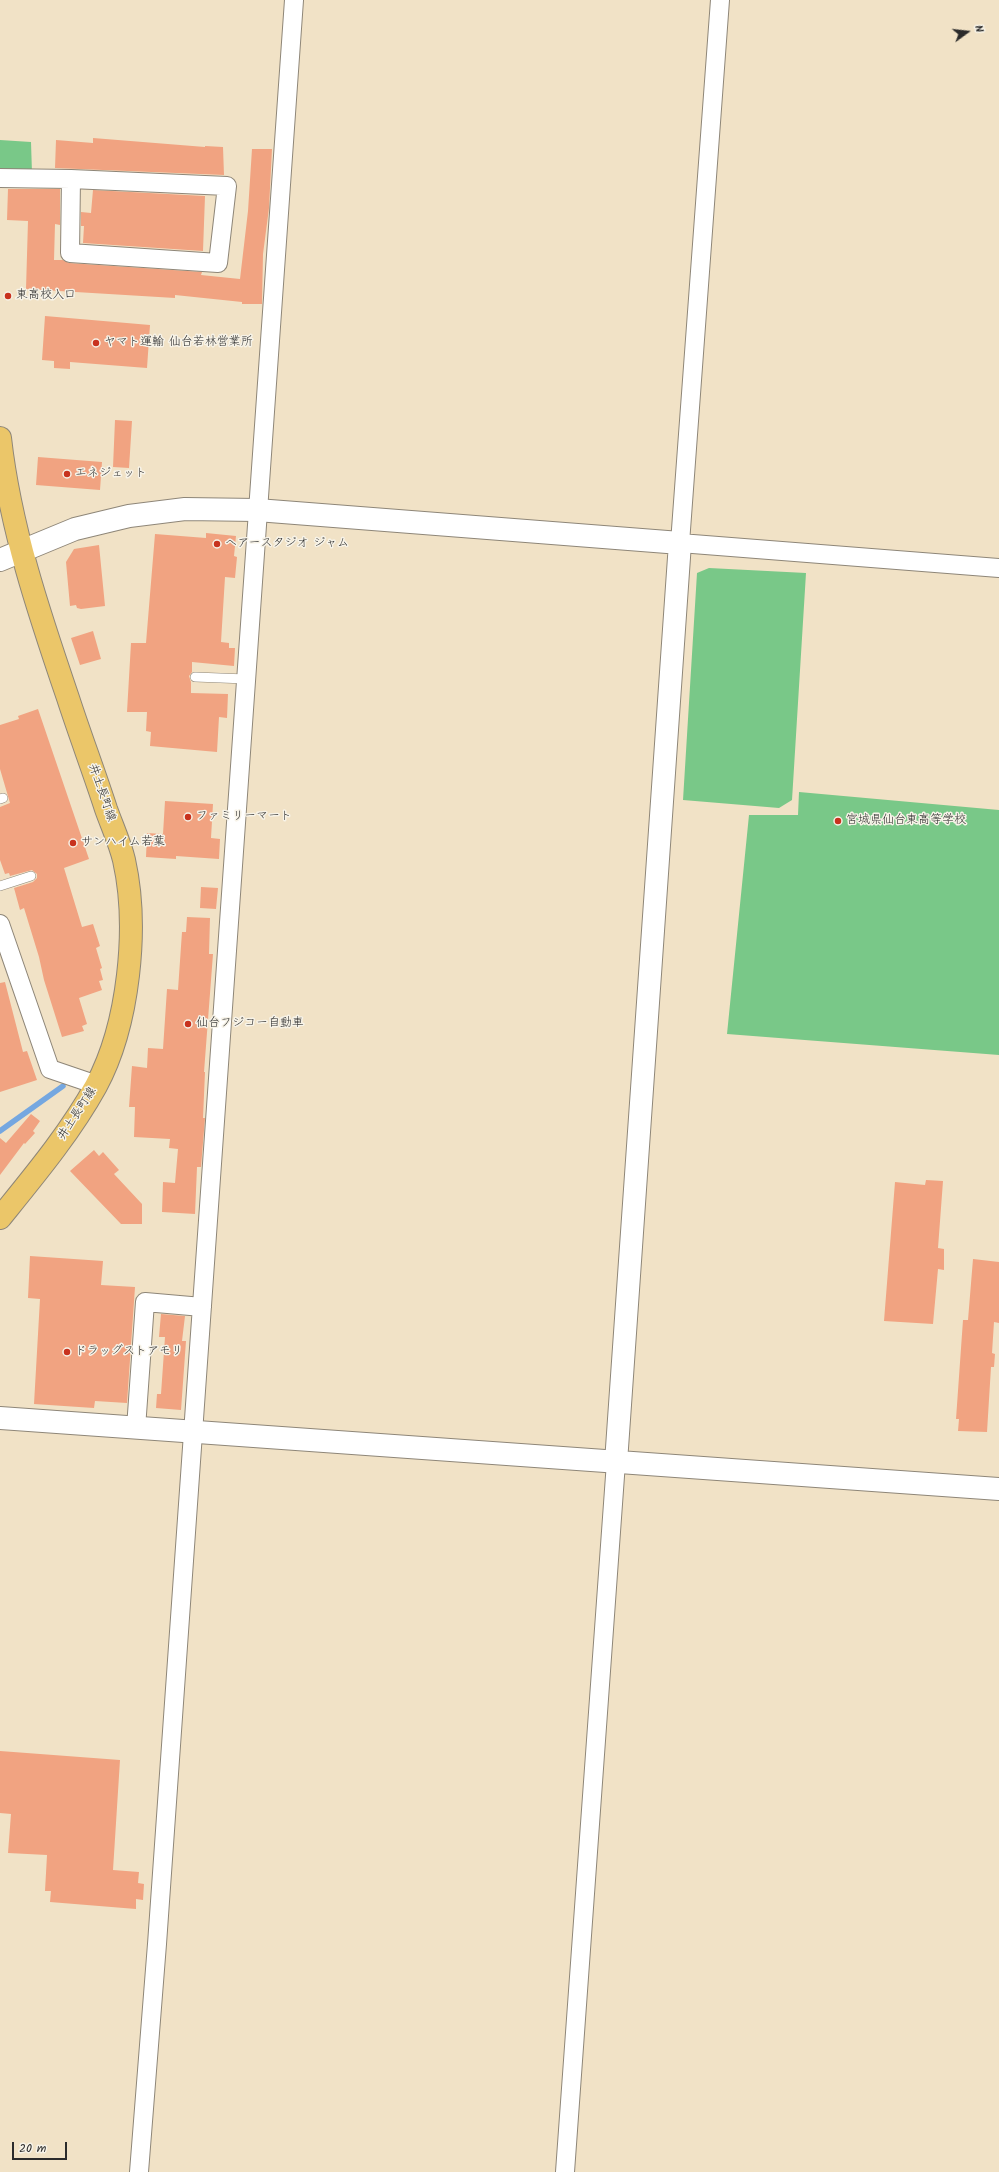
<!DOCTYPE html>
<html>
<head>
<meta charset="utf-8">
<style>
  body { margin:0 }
  #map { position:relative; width:999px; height:2172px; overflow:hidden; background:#f1e2c6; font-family:Kalam,sans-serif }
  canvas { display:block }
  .north { position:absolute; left:947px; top:12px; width:40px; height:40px; -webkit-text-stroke:3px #f7f3e8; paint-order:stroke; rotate:75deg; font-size:11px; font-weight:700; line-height:16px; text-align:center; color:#2b2b2b }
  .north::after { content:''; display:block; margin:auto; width:14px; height:18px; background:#2b2b2b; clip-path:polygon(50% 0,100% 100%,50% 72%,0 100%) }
  .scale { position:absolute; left:12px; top:2142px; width:55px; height:18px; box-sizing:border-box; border:2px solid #2b2b2b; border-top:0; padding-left:5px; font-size:12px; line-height:14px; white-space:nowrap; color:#2b2b2b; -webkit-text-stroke:3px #f7f3e8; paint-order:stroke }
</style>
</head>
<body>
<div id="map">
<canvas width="999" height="2172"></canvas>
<div class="north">N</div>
<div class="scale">20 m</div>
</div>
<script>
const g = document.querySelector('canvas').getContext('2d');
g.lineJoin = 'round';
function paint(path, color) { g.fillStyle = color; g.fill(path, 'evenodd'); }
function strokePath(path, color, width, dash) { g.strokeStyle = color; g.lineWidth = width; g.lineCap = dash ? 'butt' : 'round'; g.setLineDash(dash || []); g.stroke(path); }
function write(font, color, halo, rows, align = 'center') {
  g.font = font + ' Kalam,"Klee One",sans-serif'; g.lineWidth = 3; g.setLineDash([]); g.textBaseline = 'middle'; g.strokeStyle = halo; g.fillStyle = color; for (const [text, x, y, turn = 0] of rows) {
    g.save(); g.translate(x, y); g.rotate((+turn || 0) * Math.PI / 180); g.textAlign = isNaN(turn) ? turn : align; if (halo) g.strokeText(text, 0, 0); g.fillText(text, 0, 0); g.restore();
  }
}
paint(new Path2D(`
  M0,140L31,142L32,173H0Z
  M709,568L806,573L792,800L779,808L683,800L697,573Z
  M799,792L999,810V1055L727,1034L749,815H798Z`), '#79c888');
strokePath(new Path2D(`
  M0,1131L63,1086`), '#75a7e0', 5.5);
paint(new Path2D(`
  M93,138L205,147V146L223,147L224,175L55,168L56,140L93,143Z
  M252,149H272L269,208L263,254L262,304H242V302L175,295V298L26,289L28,221L7,220L8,189H60V225L55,224L54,260H63L69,263L202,272L201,275L240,279L248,211Z
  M93,190L205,196L203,251L83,243L84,226H81V212L91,213Z
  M45,316L150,325L147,368L70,362V369L54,368V361L42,360Z
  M115,420L132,421L129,468L113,467Z
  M38,457L102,462L100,490L36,485Z
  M206,533L236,536L234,556L237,557L235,578L225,577L221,642L229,643V648H235L234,666L192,662V672L189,676L191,682V693L228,694L227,718L219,717L217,752L150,746L151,732L146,731L147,712H127L131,643H146L155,534L206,538Z
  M99,545L105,606L81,609L77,608L76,605L70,606L66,562L74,549Z
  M93,631L101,659L80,665L71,638Z
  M38,709L89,859L64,868L82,927L93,924L100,946L96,948L102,968L100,969L103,980L99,981L102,990L79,998L87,1024L82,1026L84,1031L62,1037L44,980L39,957L24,908L20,910L14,888L33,882L37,878V874L32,870L10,876L9,873L5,874L0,860V807L10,803L0,769V725L19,719L18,716Z
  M165,801L213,804L211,838L220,839L219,859L176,856V859L146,857L147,833L163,834Z
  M201,887L218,888L216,909L200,908Z
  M187,917L210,918L209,954H213L204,1072H205L203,1118H205L201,1167H197L195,1214L162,1212L163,1182L175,1183L178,1149L169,1148L170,1139L134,1137L135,1107H129L132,1066L147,1068L148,1048L163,1049L167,989L178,990L182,932H186Z
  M5,982L23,1052L27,1051L37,1080L0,1092V983Z
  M31,1114L40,1121L33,1131L35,1133L25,1144L24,1143L0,1175V1138L6,1143Z
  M94,1150L99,1156L103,1152L119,1170L114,1174L142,1204V1224H121L70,1171Z
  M926,1180L943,1181L938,1248L944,1249V1270L938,1269L933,1324L884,1321L895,1182L925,1185Z
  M30,1256L103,1261L101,1285L135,1287L127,1403L95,1401L94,1408L34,1404L40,1299L28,1298Z
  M973,1259L999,1262V1323L994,1322L992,1353L995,1354L994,1367H991L987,1432L958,1431L959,1419H956L963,1320H968Z
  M161,1314L185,1316L182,1341H186L181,1410L156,1408L157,1394H161L165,1337H159Z
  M0,1751L120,1760L113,1870L139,1872L138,1883L144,1884L143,1900L136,1899V1909L50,1902L51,1891H45L47,1855L8,1853L11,1814L0,1813Z`), '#f1a381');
const service = new Path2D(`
  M195,677L246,679
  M0,799L3,798
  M0,886L31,876`);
const minor = new Path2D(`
  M720,0L680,543L999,568
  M0,178L71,179L227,186L218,263L70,253L71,179
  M0,924L50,1069L97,1085
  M136,1428L145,1302L202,1307
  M139,2172L157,1944L294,0
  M565,2172L616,1462`);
const tertiary = new Path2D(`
  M0,560L75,529L129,516L185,509L257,510L680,543L616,1462
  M0,1418L999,1489`);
const primary = new Path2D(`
  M0,438C10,527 39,613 68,698C80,735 94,772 106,809C112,826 120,843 124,860C139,927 129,1025 96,1086C70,1133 34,1176 0,1218`);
strokePath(service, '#8e8678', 10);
strokePath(minor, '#8e8678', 20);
strokePath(tertiary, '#8e8678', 24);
strokePath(primary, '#8e8678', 24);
strokePath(service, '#fff', 9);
strokePath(minor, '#fff', 18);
strokePath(tertiary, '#fff', 22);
strokePath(primary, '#ebc669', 22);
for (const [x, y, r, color] of [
  [8,296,4,"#c8321e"],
  [96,343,4,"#c8321e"],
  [67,474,4,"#c8321e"],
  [217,544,4,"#c8321e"],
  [188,817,4,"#c8321e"],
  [838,821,4,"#c8321e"],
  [73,843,4,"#c8321e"],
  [188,1024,4,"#c8321e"],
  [67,1352,4,"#c8321e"]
]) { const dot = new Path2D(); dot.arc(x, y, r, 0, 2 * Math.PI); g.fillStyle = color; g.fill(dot); strokePath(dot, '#f7f3e8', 1.5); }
write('12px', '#2b2b2b', '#f7f3e8', [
  ["東高校入口",16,296],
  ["ヤマト運輸 仙台若林営業所",104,343],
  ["エネジェット",75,474],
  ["ヘアースタジオ ジャム",225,544],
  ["ファミリーマート",196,817],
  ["宮城県仙台東高等学校",846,821],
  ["サンハイム若葉",81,843],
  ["仙台フジコー自動車",196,1024],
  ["ドラッグストアモリ",75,1352]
], 'left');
write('12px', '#2b2b2b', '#f7f3e8', [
  ["井土長町線",101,793,71],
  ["井土長町線",78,1114,-57]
]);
</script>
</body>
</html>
